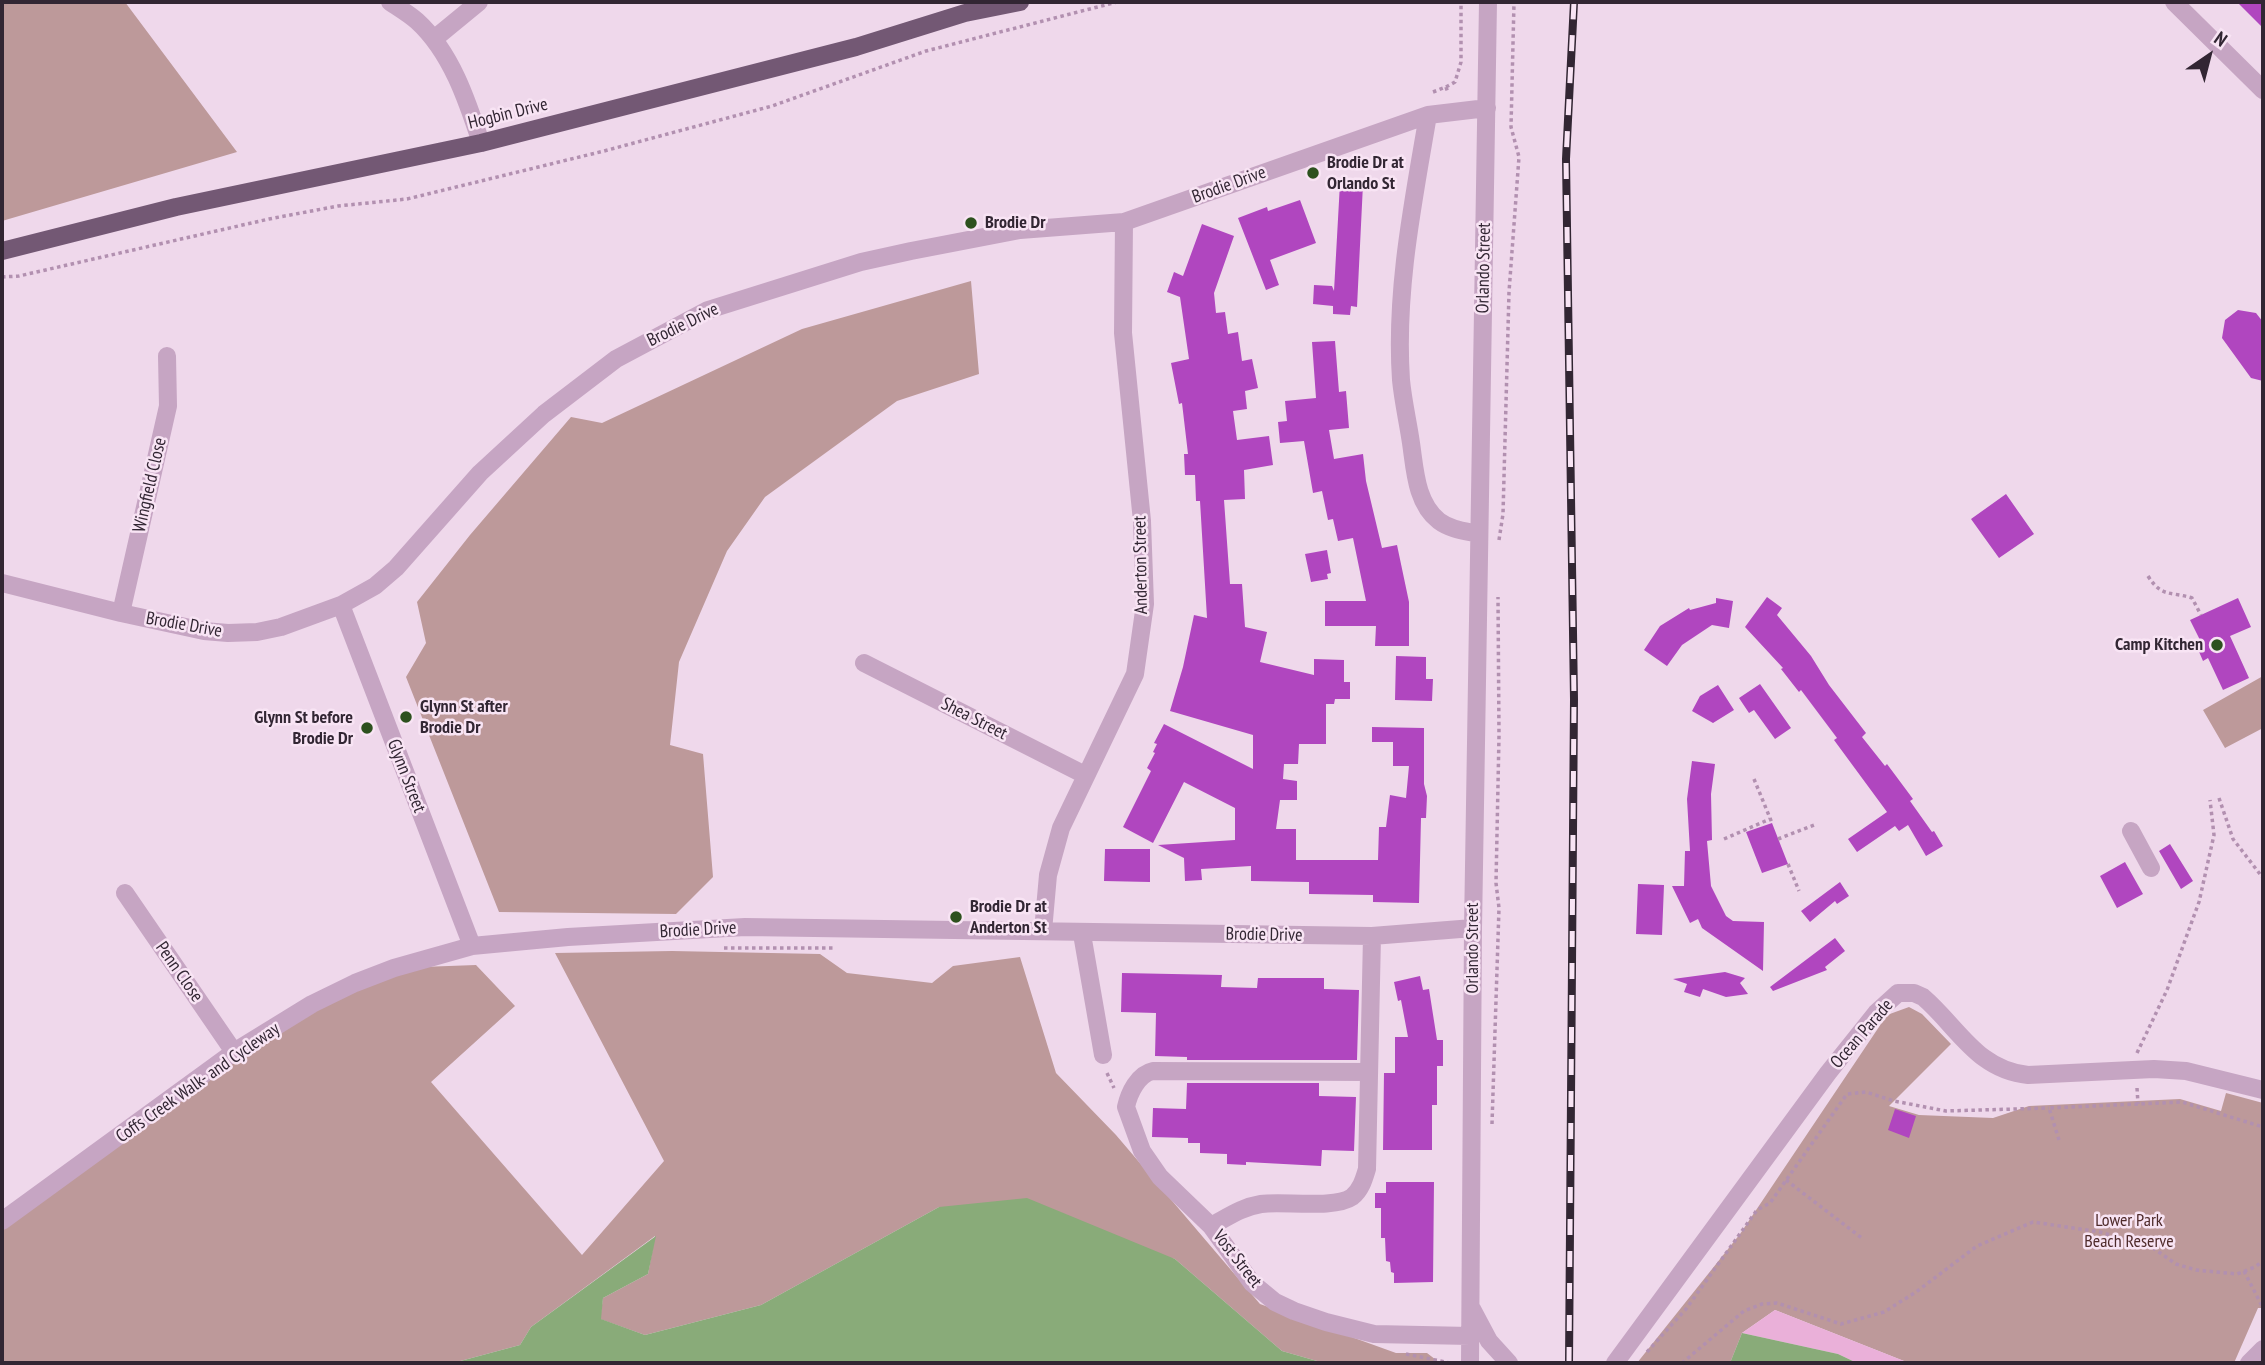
<!DOCTYPE html>
<html>
<head>
<meta charset="utf-8">
<style>
  body { margin:0 }
  #map { position:relative; width:2265px; height:1365px; overflow:hidden; background:#efd8eb; font-family:"PT Sans Narrow",sans-serif }
  canvas { display:block }
  .frame { position:absolute; inset:0; border:4px solid #322633; pointer-events:none }
  .north { position:absolute; left:2174px; top:21px; width:70px; height:70px; -webkit-text-stroke:5px #f8e4f4; paint-order:stroke; rotate:35deg; font-size:19px; font-weight:700; line-height:28px; text-align:center; color:#322633 }
  .north::after { content:''; display:block; margin:auto; width:24px; height:32px; background:#322633; clip-path:polygon(50% 0,100% 100%,50% 72%,0 100%) }
</style>
</head>
<body>
<div id="map">
<canvas width="2265" height="1365"></canvas>
<div class="frame"></div>
<div class="north">N</div>
</div>
<script>
const g = document.querySelector('canvas').getContext('2d');
g.lineJoin = 'round';
function paint(path, color) { g.fillStyle = color; g.fill(path, 'evenodd'); }
function strokePath(path, color, width, dash) { g.strokeStyle = color; g.lineWidth = width; g.lineCap = dash ? 'butt' : 'round'; g.setLineDash(dash || []); g.stroke(path); }
function write(font, color, halo, rows, align = 'center') {
  g.font = font + ' "PT Sans Narrow",sans-serif'; g.lineWidth = 5; g.setLineDash([]); g.textBaseline = 'middle'; g.strokeStyle = halo; g.fillStyle = color; for (const [text, x, y, turn = 0] of rows) {
    g.save(); g.translate(x, y); g.rotate((+turn || 0) * Math.PI / 180); g.textAlign = isNaN(turn) ? turn : align; if (halo) g.strokeText(text, 0, 0); g.fillText(text, 0, 0); g.restore();
  }
}
paint(new Path2D(`
  M2,2H125L237,152L2,221Z
  M971,281L979,374L897,401L765,497L727,551L679,662L670,745L703,754L713,877L676,914L499,912L406,677L426,643L417,602L470,535L571,417L602,423L802,329Z
  M2263,676V728L2225,748L2203,710Z
  M672,951L820,954L847,973L932,983L953,966L1020,957L1056,1073L1116,1135L1260,1304L1396,1353H1427L1440,1363H1324L1282,1351L1175,1259L939,1207L761,1305L645,1335L600,1319L603,1298L648,1274L655,1236L531,1327L520,1345L453,1363H2V1221L234,1052L394,968L476,965L515,1006L431,1082L582,1255L664,1161L555,953Z
  M1909,1007L1922,1014L1951,1044L1889,1106L1919,1115L1993,1118L2029,1106L2180,1099L2221,1111L2226,1093L2263,1103V1308H2258L2234,1363H1909L1775,1310L1742,1333L1730,1363H1637L1740,1234L1887,1015Z`), '#bd999a');
paint(new Path2D(`
  M1775,1310L1909,1363H1857L1838,1354L1742,1333Z`), '#eab0d9');
paint(new Path2D(`
  M1027,1198L1175,1259L1282,1351L1324,1363H453L520,1345L531,1327L656,1236L648,1274L603,1298L601,1319L645,1335L761,1305L939,1207Z
  M1742,1333L1838,1354L1857,1363H1730Z`), '#89ab79');
paint(new Path2D(`
  M2237,2H2263V28Z
  M1340,183L1363,184L1357,307L1351,306L1350,315L1333,314V306L1313,304L1314,285L1332,286L1334,291Z
  M1300,200L1316,243L1270,260L1279,285L1266,290L1238,218L1267,207L1268,211Z
  M1202,224L1234,236L1214,293L1216,313L1225,312L1228,334L1238,332L1242,361L1252,359L1258,388L1245,391L1247,409L1233,411L1237,440L1269,436L1273,465L1244,470L1245,499L1224,500L1230,584H1242L1245,627L1267,632L1260,662L1314,675V659L1344,660V682H1350V699H1335L1334,704H1326V744H1299L1298,764H1284L1283,779L1297,781V800H1280L1276,829H1296V860H1378L1379,827H1386L1390,795L1406,798L1409,766H1393V742H1372V727L1424,728V784L1427,796L1426,818H1421L1419,903L1373,902V895L1309,894V882L1251,881V866L1201,869L1202,880L1185,881L1184,858L1158,845L1235,840V808L1184,782L1153,843L1123,827L1151,771L1147,768L1155,753L1153,752L1157,744L1154,743L1164,724L1253,769V735L1170,711L1183,667L1194,615L1207,618L1200,501H1196L1195,475H1185L1184,454H1188L1182,403L1179,404L1171,363L1189,359L1180,297L1167,292L1174,272L1183,276Z
  M2238,310L2256,313L2263,322V381L2251,378L2222,338L2225,320Z
  M1335,341L1339,392L1346,391L1349,428L1329,430L1334,459L1363,454L1366,481L1382,548L1397,545L1409,602V646H1375L1376,626H1325V601H1366L1353,538L1338,541L1333,519L1328,520L1322,491L1313,493L1304,441L1280,443L1278,422L1287,421L1285,401L1316,398L1312,342Z
  M2006,494L2034,534L1999,558L1971,519Z
  M1327,550L1331,573L1327,574L1328,579L1311,582L1305,554Z
  M1767,597L1782,608L1777,615L1811,656L1829,685L1866,733L1862,737L1885,766L1887,764L1913,799L1910,801L1932,832L1934,831L1943,846L1926,856L1908,825L1899,831L1895,826L1857,852L1848,839L1887,812L1834,740L1837,738L1801,690L1799,692L1781,669L1783,668L1745,627Z
  M1716,598L1733,601L1729,628L1712,625L1682,645L1667,666L1644,650L1660,626L1689,608L1690,610L1716,603Z
  M2238,598L2251,627L2230,636L2249,678L2223,690L2208,658L2203,661L2197,647L2202,644L2190,620Z
  M1396,656L1426,657V679H1433L1432,701L1395,700Z
  M1760,684L1791,728L1775,739L1754,710L1749,713L1739,698Z
  M1718,685L1734,710L1713,723L1692,711L1700,696Z
  M1692,761L1715,764L1711,794L1712,840L1707,841L1711,886L1726,916L1733,921L1764,922L1763,971L1702,928L1698,919L1690,923L1672,886H1684L1685,851H1690L1687,799Z
  M1772,823L1788,864L1762,873L1746,832Z
  M2170,844L2193,881L2181,889L2159,851Z
  M1105,849H1150V882L1104,881Z
  M2125,862L2143,894L2117,908L2100,876Z
  M1840,882L1849,896L1837,904L1835,901L1810,922L1801,911Z
  M1638,884L1664,885L1662,935L1636,934Z
  M1835,938L1845,951L1825,967L1827,970L1773,991L1770,987Z
  M1725,972L1745,978L1740,983L1748,994L1726,997L1703,989L1700,997L1684,992L1687,984L1673,979Z
  M1122,973L1222,975L1221,987L1257,988L1258,978H1324V989L1359,990L1357,1060H1187V1057L1155,1056L1156,1013L1121,1012Z
  M1420,976L1423,990L1429,989L1437,1040H1443V1066H1437V1105H1432V1150H1383L1384,1073H1395V1037H1408L1401,1000L1398,1001L1394,982Z
  M1187,1083H1319V1096L1356,1097L1354,1151L1322,1150L1321,1166L1246,1162V1165L1227,1164V1154L1200,1153V1143H1188V1138L1152,1137L1153,1108L1186,1109Z
  M1895,1109L1916,1116L1909,1138L1888,1130Z
  M1386,1182H1434L1433,1282L1394,1283V1273L1391,1272L1390,1262L1386,1261L1385,1238H1381V1208H1375V1193H1386Z`), '#b046bf');
strokePath(new Path2D(`
  M1446,87L1455,82L1461,62V2
  M1433,92L1446,87L1448,93
  M2,277L19,276L269,219L338,206L407,199L604,151L772,106L926,51L1117,2
  M1499,540L1503,514L1509,292L1519,157L1511,127L1514,2
  M2148,576C2162,598 2170,591 2192,598L2201,615
  M1754,779L1772,823
  M2219,798L2233,839L2263,878
  M1724,839L1770,819
  M1778,839L1817,824
  M1788,864L1799,891
  M724,948H835
  M2137,1053L2167,990L2199,902L2214,835L2210,800
  M1107,1073L1114,1088
  M2137,1088L2138,1104
  M1492,1124L1499,908L1496,883L1499,736L1498,597
  M2059,1140L2049,1108L2182,1102L2263,1127
  M1786,1180L1863,1239
  M2244,1271L2263,1308
  M1647,1352L1686,1309L1757,1210L1770,1203L1847,1094L1866,1092L1894,1101L1946,1111L2049,1108
  M1406,1354L1450,1363L1452,1361
  M1682,1363L1744,1311L1762,1304L1777,1303L1841,1324L1884,1312L1916,1292L1977,1246L2033,1222L2100,1232L2153,1248L2176,1264L2196,1270L2237,1274L2255,1267L2263,1261`), '#b290b0', 3.5, [3.5, 3.5]);
strokePath(new Path2D(`
  M390,2C399,8 409,14 417,21C451,52 467,100 481,143
  M2174,2L2263,90
  M434,39L479,2
  M1428,115C1413,203 1395,291 1401,380C1403,401 1408,422 1411,443C1415,470 1416,503 1439,521C1451,530 1466,531 1479,534
  M2,583L121,613L204,631L228,633L257,632L281,627L341,605L375,586L396,568L480,473L544,414L616,359L708,310L861,262L911,251L1020,230L1124,222L1428,115L1487,108
  M341,605L472,946
  M121,613L168,406L167,356
  M864,663L1085,775
  M2131,831L2151,868
  M125,893L234,1052
  M1043,931L1048,875L1061,828L1135,674L1145,604L1142,521L1123,333L1124,222
  M1082,934L1103,1055
  M1368,1072L1153,1071C1138,1074 1129,1093 1126,1107L1142,1151L1160,1177L1211,1226L1252,1283L1275,1302L1294,1311L1326,1322L1374,1334L1470,1336
  M2,1221L234,1052L312,1004L355,983L394,968L472,946L568,937L745,927L1372,936L1473,928
  M1211,1226C1228,1217 1242,1207 1261,1204C1283,1201 1335,1209 1352,1197C1361,1190 1364,1179 1367,1169L1372,936
  M1472,1309L1489,1341L1509,1363
  M1470,1363L1473,928L1488,2
  M1615,1363L1828,1073L1876,1013L1898,993H1914L1923,997C1958,1027 1977,1070 2028,1075L2154,1069L2186,1071L2263,1090
  M2249,1363L2263,1349`), '#c6a5c3', 18);
strokePath(new Path2D(`
  M2,251L176,207L481,143L856,47L965,13L1020,2`), '#735874', 18);
const rail = new Path2D(`
  M1569,1363L1574,699L1566,159L1574,2`);
strokePath(rail, '#322633', 8);
strokePath(rail, '#f8e4f4', 5, [16]);
for (const [x, y, r, color] of [
  [1313,173,7,"#2d511e"],
  [971,223,7,"#2d511e"],
  [2217,645,7,"#2d511e"],
  [406,717,7,"#2d511e"],
  [367,728,7,"#2d511e"],
  [956,917,7,"#2d511e"]
]) { const dot = new Path2D(); dot.arc(x, y, r, 0, 2 * Math.PI); g.fillStyle = color; g.fill(dot); strokePath(dot, '#f8e4f4', 2.5); }
write('18px', '#322633', '#f8e4f4', [
  ["Hogbin Drive",508,114,-14],
  ["Brodie Drive",1229,185,-20],
  ["Orlando Street",1484,268,-89],
  ["Brodie Drive",683,325,-26],
  ["Wingfield Close",150,485,-77],
  ["Anderton Street",1141,565,-91],
  ["Brodie Drive",184,625,10],
  ["Shea Street",974,719,27],
  ["Glynn Street",406,776,69],
  ["Brodie Drive",698,930,-3],
  ["Brodie Drive",1264,935,1],
  ["Orlando Street",1473,948,-90],
  ["Penn Close",179,972,55],
  ["Ocean Parade",1862,1034,-49],
  ["Coffs Creek Walk- and Cycleway",198,1083,-35],
  ["Vost Street",1237,1259,52]
]);
write('bold 18px', '#322633', '#f8e4f4', [
  ["Brodie Dr at",1327,163],
  ["Orlando St",1327,184],
  ["Brodie Dr",985,223],
  ["Camp Kitchen",2203,645,"right"],
  ["Glynn St after",420,707],
  ["Brodie Dr",420,728],
  ["Glynn St before",353,718,"right"],
  ["Brodie Dr",353,739,"right"],
  ["Brodie Dr at",970,907],
  ["Anderton St",970,928]
], 'left');
write('18px', '#4f2b2b', '#f8e4f4', [
  ["Lower Park",2129,1221],
  ["Beach Reserve",2129,1242]
]);
</script>
</body>
</html>
